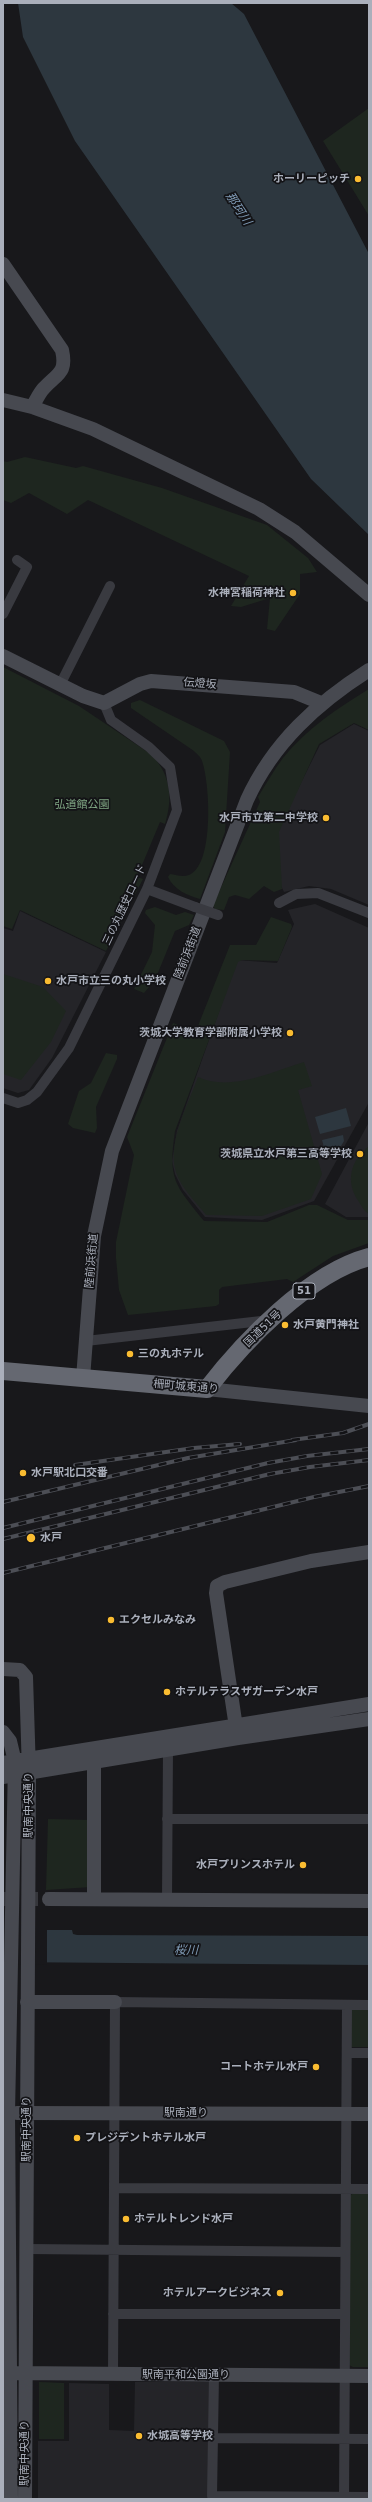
<!DOCTYPE html>
<html>
<head>
<meta charset="utf-8">
<style>
  body { margin:0 }
  #map { position:relative; width:372px; height:2502px; overflow:hidden; background:#18181b; font-family:"DejaVu Sans",sans-serif }
  canvas { display:block }
  .frame { position:absolute; inset:0; border:4px solid #aaafbb; pointer-events:none }
</style>
</head>
<body>
<div id="map">
<canvas width="372" height="2502"></canvas>
<div class="frame"></div>
</div>
<script>
const g = document.querySelector('canvas').getContext('2d');
g.lineJoin = 'round';
function paint(path, color) { g.fillStyle = color; g.fill(path, 'evenodd'); }
function strokePath(path, color, width, dash) { g.strokeStyle = color; g.lineWidth = width; g.lineCap = dash ? 'butt' : 'round'; g.setLineDash(dash || []); g.stroke(path); }
function write(font, color, halo, rows, align = 'center') {
  g.font = font + ' "DejaVu Sans","Noto Sans JP",sans-serif'; g.lineWidth = 3.5; g.setLineDash([]); g.textBaseline = 'middle'; g.strokeStyle = halo; g.fillStyle = color; for (const [text, x, y, turn = 0] of rows) {
    g.save(); g.translate(x, y); g.rotate((+turn || 0) * Math.PI / 180); g.textAlign = isNaN(turn) ? turn : align; if (halo) g.strokeText(text, 0, 0); g.fillText(text, 0, 0); g.restore();
  }
}
paint(new Path2D(`
  M354,724L369,731V905L331,889L309,886L284,892L274,871L273,838L320,745Z
  M315,904L369,928V1102L314,1201L262,1220L205,1217L183,1190L175,1174L172,1161L177,1131L237,960L277,963L294,924L288,910Z
  M20,911L106,952L52,1058L29,1090L18,1093L3,1088V928L13,931Z
  M369,1122V1217H346L325,1204Z
  M135,2382H210L209,2499H38V2441H69V2383L109,2384V2430L134,2431Z`), '#242428');
paint(new Path2D(`
  M369,108V216L323,141Z
  M25,457L76,468L83,466L162,488L267,525L308,558L317,572L300,574V594L275,631L267,629L270,598L241,607L231,606L249,576L88,500L67,514L29,493L11,503L3,500V461L7,462Z
  M3,667L79,706L152,755C171,776 173,798 165,824L160,822L137,877L143,879L106,951L20,910L12,929L3,926Z
  M369,689V730L354,723L319,744L279,832L282,889L274,892L264,886L249,899L235,895L229,897L224,910L215,909L213,905L260,802L258,797C266,784 274,770 283,758C306,729 338,708 369,689Z
  M140,700L224,741L230,752L225,832L200,899C187,895 174,890 168,877L170,874C177,875 184,878 191,874C214,861 210,783 202,761C201,757 197,754 194,751L131,708V703Z
  M155,907L176,915L185,912L194,915L189,925L175,931L155,980L144,993L134,989L152,952L155,925L145,913L146,910Z
  M271,917L291,924L292,927L278,961L242,960L238,962L175,1131C168,1179 174,1184 204,1221L267,1222L309,1205H317L348,1220H369V1243L333,1256L293,1282L287,1279L222,1287L219,1290V1304L216,1306L128,1315L119,1290L116,1258V1242L134,1155L127,1137L173,1023L196,1031L230,945H256Z
  M3,974L43,987L66,1011L51,1042L21,1080L3,1074Z
  M106,1053L117,1055V1059L96,1107L97,1128L95,1133L73,1128L68,1124L79,1091L91,1083Z
  M304,1062L312,1086L298,1090L322,1174L311,1199L262,1216L206,1215C196,1202 181,1188 176,1172C167,1142 188,1105 198,1077C231,1092 271,1072 304,1062Z
  M369,1146V1214C364,1211 362,1207 359,1202C345,1182 350,1161 369,1146Z
  M48,1819L90,1820L91,1887L46,1890Z
  M349,2008H369V2047H349Z
  M353,2193H369V2367H353L349,2365L350,2196Z
  M39,2382L64,2383V2439H39Z`), '#1e261f');
paint(new Path2D(`
  M18,3H231L244,14L369,254V535L311,479L75,141L23,37Z
  M346,1108L351,1126L320,1134L315,1117Z
  M343,1135L344,1141L341,1146L325,1151L322,1140Z
  M3,1930H72L73,1934L77,1935L369,1936V1965L3,1962Z`), '#2d373f');
paint(new Path2D(`
  M3,1928H47V1965L3,1964Z`), '#18181b');
strokePath(new Path2D(`
  M3,1899H49`), '#35363b', 14, [14, 7]);
strokePath(new Path2D(`
  M3,614L27,567L17,560
  M60,685L110,586
  M147,889L195,907
  M279,903L296,894L318,893L369,913
  M3,1098L18,1103L27,1100L37,1092L69,1048L147,889L177,810L170,767L149,747L111,720L104,703
  M86,1341L270,1320
  M167,1819H369
  M167,1900L168,1749
  M347,2053H369
  M114,2188L369,2189
  M28,2249L345,2252
  M113,2314H344
  M113,2374L115,2002L369,2005
  M214,2375L212,2496L369,2497
  M213,2438L369,2439
  M344,2499L347,2005`), '#393a40', 10);
strokePath(new Path2D(`
  M3,264L62,350C67,373 58,373 44,388C39,393 36,401 32,407
  M3,400L32,407L93,429L259,509L295,532L369,595
  M3,656L83,696L104,703L140,684L151,681L294,692L321,703
  M83,1378L94,1236L112,1151L247,800C273,743 317,703 369,670
  M207,1389L369,1406
  M3,1669L20,1670L26,1677L29,1772L25,2499
  M3,1732L10,1741L15,1762L8,2113L11,2499
  M237,1734L216,1593L217,1586L225,1582L311,1561L369,1552
  M3,1763L369,1704
  M3,1777L238,1738L369,1719
  M49,1899L369,1901
  M94,1899V1761
  M27,2002H115
  M17,2113L369,2114
  M15,2373L369,2376`), '#474950', 14);
strokePath(new Path2D(`
  M3,1371L207,1389C244,1341 309,1273 369,1257`), '#656871', 18);
const rail = new Path2D(`
  M292,1440L343,1433L369,1424
  M75,1465L194,1448L240,1444
  M3,1502L188,1458L296,1440
  M3,1528L268,1463L307,1456L369,1449
  M3,1539L270,1474L310,1467L369,1460
  M3,1573L314,1497L369,1486`);
strokePath(rail, '#4c4e55', 4);
strokePath(rail, '#131316', 2.5, [8]);
strokePath(new Path2D(`
  M195,907L218,915`), '#393a40', 10);
for (const [x, y, r, color] of [
  [358,179,4,"#fabc31"],
  [293,593,4,"#fabc31"],
  [326,818,4,"#fabc31"],
  [48,981,4,"#fabc31"],
  [290,1033,4,"#fabc31"],
  [360,1154,4,"#fabc31"],
  [285,1325,4,"#fabc31"],
  [130,1354,4,"#fabc31"],
  [23,1473,4,"#fabc31"],
  [31,1538,5,"#fabc31"],
  [111,1620,4,"#fabc31"],
  [167,1692,4,"#fabc31"],
  [303,1865,4,"#fabc31"],
  [316,2067,4,"#fabc31"],
  [77,2138,4,"#fabc31"],
  [126,2219,4,"#fabc31"],
  [280,2293,4,"#fabc31"],
  [139,2436,4,"#fabc31"]
]) { const dot = new Path2D(); dot.arc(x, y, r, 0, 2 * Math.PI); g.fillStyle = color; g.fill(dot); strokePath(dot, '#131316', 1.5); }
for (const [x, y, w] of [
  [304,1291,22]
]) { const box = new Path2D(); box.roundRect(x - w / 2, y - 8, w, 16, 3); g.fillStyle = '#131316'; g.fill(box); strokePath(box, '#aaafbb', 1); }
write('bold 10px', '#aaafbb', null, [
  ["51",304,1291]
]);
write('bold 11px', '#aaafbb', '#131316', [
  ["ホーリーピッチ",350,179,"right"],
  ["水神宮稲荷神社",285,593,"right"],
  ["水戸市立第二中学校",318,818,"right"],
  ["水戸市立三の丸小学校",56,981],
  ["茨城大学教育学部附属小学校",282,1033,"right"],
  ["茨城県立水戸第三高等学校",352,1154,"right"],
  ["水戸黄門神社",293,1325],
  ["三の丸ホテル",138,1354],
  ["水戸駅北口交番",31,1473],
  ["水戸",40,1538],
  ["エクセルみなみ",119,1620],
  ["ホテルテラスザガーデン水戸",175,1692],
  ["水戸プリンスホテル",295,1865,"right"],
  ["コートホテル水戸",308,2067,"right"],
  ["プレジデントホテル水戸",85,2138],
  ["ホテルトレンド水戸",134,2219],
  ["ホテルアークビジネス",272,2293,"right"],
  ["水城高等学校",147,2436]
], 'left');
write('11px', '#aaafbb', '#131316', [
  ["伝燈坂",200,684,5],
  ["三の丸歴史ロード",125,905,-65],
  ["陸前浜街道",188,953,-69],
  ["陸前浜街道",92,1261,-85],
  ["国道51号",263,1329,-44],
  ["柵町城東通り",186,1387,5],
  ["駅南中央通り",29,1805,-90],
  ["駅南通り",186,2113],
  ["駅南中央通り",27,2129,-90],
  ["駅南平和公園通り",186,2375],
  ["駅南中央通り",25,2453,-90]
]);
write('11px', '#80a684', '#131316', [
  ["弘道館公園",82,805]
]);
write('italic 12px', '#809cb7', '#131316', [
  ["那珂川",238,209,57],
  ["桜川",186,1951,1]
]);
</script>
</body>
</html>
